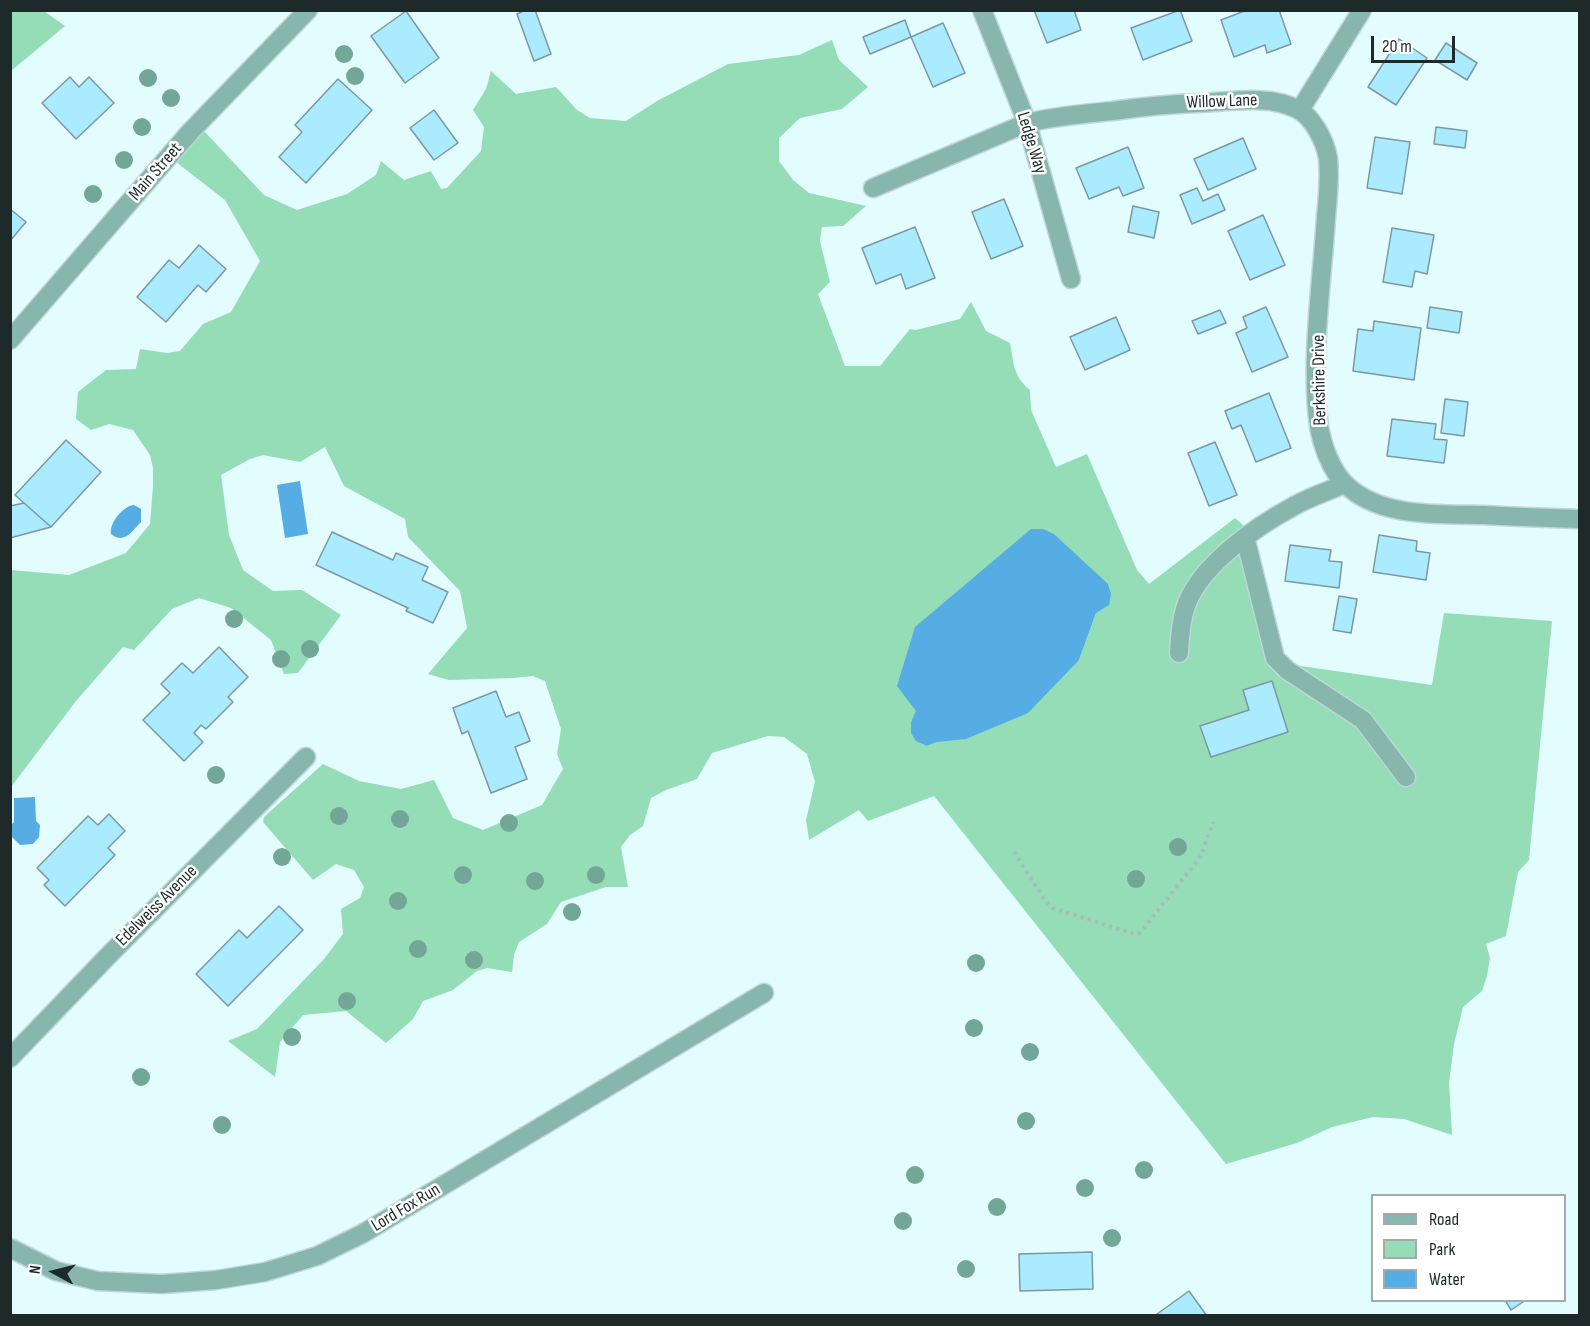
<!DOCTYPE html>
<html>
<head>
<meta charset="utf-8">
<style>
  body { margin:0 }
  #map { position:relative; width:1590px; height:1326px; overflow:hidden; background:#e3fcfe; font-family:"Sofia Sans Condensed",sans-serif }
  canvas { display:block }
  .frame { position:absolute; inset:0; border:12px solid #1e2a2a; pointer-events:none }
  .legend { position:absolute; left:1371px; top:1194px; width:195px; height:108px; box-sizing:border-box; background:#fff; border:2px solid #a5aaaa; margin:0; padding:8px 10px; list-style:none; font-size:18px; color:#1e2a2a }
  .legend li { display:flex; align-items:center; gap:12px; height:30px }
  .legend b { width:30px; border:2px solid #a5aaaa }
  .north { position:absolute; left:24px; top:1242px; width:60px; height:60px; -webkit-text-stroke:4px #fff; paint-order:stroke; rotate:277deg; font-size:16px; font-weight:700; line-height:24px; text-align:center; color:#1e2a2a }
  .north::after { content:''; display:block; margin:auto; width:21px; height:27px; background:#1e2a2a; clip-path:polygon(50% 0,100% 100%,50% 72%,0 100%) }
  .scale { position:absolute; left:1371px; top:36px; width:84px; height:27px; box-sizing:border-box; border:3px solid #1e2a2a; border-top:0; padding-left:8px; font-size:18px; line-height:21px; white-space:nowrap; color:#1e2a2a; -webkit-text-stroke:4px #fff; paint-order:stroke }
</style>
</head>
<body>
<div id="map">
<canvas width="1590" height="1326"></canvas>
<div class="frame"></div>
<ul class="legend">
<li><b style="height:8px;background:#87b6ac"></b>Road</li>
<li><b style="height:16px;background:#94ddb7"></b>Park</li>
<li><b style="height:16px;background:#56ade4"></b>Water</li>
</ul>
<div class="north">N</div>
<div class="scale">20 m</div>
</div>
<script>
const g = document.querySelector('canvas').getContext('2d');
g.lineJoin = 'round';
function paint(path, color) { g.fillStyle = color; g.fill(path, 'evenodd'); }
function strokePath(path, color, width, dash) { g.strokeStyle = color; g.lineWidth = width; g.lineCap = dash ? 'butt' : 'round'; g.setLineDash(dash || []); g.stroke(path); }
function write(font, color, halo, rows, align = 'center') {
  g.font = font + ' "Sofia Sans Condensed",sans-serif'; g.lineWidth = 5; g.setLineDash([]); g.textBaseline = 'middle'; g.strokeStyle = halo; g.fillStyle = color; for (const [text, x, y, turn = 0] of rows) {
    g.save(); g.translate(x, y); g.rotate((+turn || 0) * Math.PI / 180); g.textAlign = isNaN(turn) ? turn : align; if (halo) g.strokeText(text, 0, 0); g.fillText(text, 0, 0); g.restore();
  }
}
paint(new Path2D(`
  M11,10L44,11L65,26L11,71Z
  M832,40L839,60L868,87L842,109L800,118L779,138V161L793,180L809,193L866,206L843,226L822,227L820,241L830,282L818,294L845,366H880L910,329L916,330L960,319L971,302L986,331L1010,343C1014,364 1013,376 1030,390L1031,410L1056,467L1087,454L1137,570L1149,584L1235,518L1252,533L1280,656L1294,665L1432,685L1444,613L1552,621L1529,860L1518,872L1506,936L1486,944L1490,958L1487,976L1482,991L1463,1007L1454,1044L1449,1082L1452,1135L1404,1119L1373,1117L1332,1127L1297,1143L1226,1164L934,796L868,821L859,810L809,840L806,820L815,782L807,754L784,737L768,736L712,753L697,779L666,790L651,798L643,826L630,835L621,847L628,887H606L561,902L547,924L519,942L514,955L512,972L487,968L477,971L453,990L423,1001L413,1019L386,1043L346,1011L303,1015L280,1042L275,1077L228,1041L257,1029L324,959L343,934L341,909L360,898L364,887L354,870L336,864L313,880L263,822L264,817L323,764L359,781L401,789L434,780L453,818L483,830L542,805L563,769L557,754L561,729L545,681L533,676L513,678L449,680L428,674L467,628L460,591L408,537L405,519L344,486L325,447L300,462L263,455L250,459L221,475L229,535L243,570L273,591L302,590L341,615L298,673L284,674L271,640L231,608L199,598L172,609L134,650L123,647L76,701L11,787V570L69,575L126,553L150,524L153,486V468L150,455L133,430L109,424L91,430L76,419L78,392L106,370L136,369L140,349L167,353L180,351L203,324L231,312L260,261L225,200L176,162L195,138L204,131L264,195L297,210L347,194L376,175L381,161L404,180L431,171L441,189L447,188L481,151L484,127L473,110L486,89L491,71L516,94L556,87L577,110L590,118L626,121L657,101L728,64L799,55ZM1096,613L1079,660L937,742L927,746L911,722L917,711Z`), '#94ddb7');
paint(new Path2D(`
  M300,481L308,534L285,538L277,485Z
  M134,505L141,509V522C132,531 124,545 111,534C109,523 123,506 134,505Z
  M1031,529H1043L1054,534L1108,584L1111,594L1109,605L1096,613L1079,660L1028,713L966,739L937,742L927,746L916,741L911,733V722L916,711L897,686L915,627Z
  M35,797L36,821L40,825L39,837L33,844L20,845L12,837L11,825L14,822V798Z`), '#56ade4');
const building = new Path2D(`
  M526,10H535L551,54L534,61L517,14Z
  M1034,10H1074L1081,30L1047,43Z
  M1180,10L1192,41L1143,60L1131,28Z
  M1247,10H1279L1291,44L1267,53L1265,45L1234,57L1221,20Z
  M406,11L439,58L405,83L371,36Z
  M905,20L911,37L870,54L863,37Z
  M943,23L965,73L933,87L911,37Z
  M1399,39L1427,58L1396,105L1368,87Z
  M1446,43L1477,63L1467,80L1435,60Z
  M70,77L79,87L89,77L114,103L76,139L42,103Z
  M338,79L372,110L306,183L279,157L302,132L295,125Z
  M434,110L458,143L434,160L410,128Z
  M1436,127L1467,131L1465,148L1434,144Z
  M1375,137L1410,142L1402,194L1367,188Z
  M1243,138L1256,169L1208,190L1194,159Z
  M1128,147L1144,188L1123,196L1119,187L1089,199L1076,168Z
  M1197,188L1203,201L1218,194L1225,210L1192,224L1180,195Z
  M1004,199L1023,246L991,259L972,212Z
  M1133,206L1159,212L1154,238L1128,232Z
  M10,209L26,222L10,241Z
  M1263,215L1285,265L1250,280L1228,231Z
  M915,227L935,278L906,289L901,274L876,284L862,248Z
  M1392,228L1434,235L1427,274L1415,271L1412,287L1383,282Z
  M199,245L226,269L206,292L198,285L166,322L137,297L169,260L179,268Z
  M1266,307L1288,357L1252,372L1236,333L1247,328L1243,317Z
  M1430,307L1462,312L1459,333L1427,328Z
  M1220,310L1226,323L1198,334L1192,321Z
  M1116,317L1130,350L1085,370L1070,337Z
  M1374,321L1421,328L1414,380L1353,371L1358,329L1373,331Z
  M1269,393L1291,448L1256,462L1241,425L1232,429L1225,411Z
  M1445,399L1468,402L1464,436L1441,433Z
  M1392,419L1436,424L1434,439L1447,440L1444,463L1387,456Z
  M66,440L101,472L51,527L15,495Z
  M1215,442L1237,495L1209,506L1188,453Z
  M24,503L51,527L10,538V506Z
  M332,532L393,560L396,553L428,567L422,580L448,592L433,623L406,611L408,608L316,565Z
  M1379,535L1417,541L1416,551L1430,553L1426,580L1373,572Z
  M1290,545L1331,550L1329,561L1342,562L1339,588L1285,581Z
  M1339,596L1357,599L1351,633L1333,630Z
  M219,647L248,677L228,697L233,702L206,729L201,725L194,733L203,742L184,761L143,720L170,693L161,684L182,663L193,673Z
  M1272,681L1288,732L1211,757L1200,726L1249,710L1243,690Z
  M496,691L506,717L519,712L530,741L515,747L527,779L491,793L468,731L462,734L453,708Z
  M109,814L125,831L108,848L115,855L65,906L44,885L49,880L37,868L88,816L98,825Z
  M279,906L303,930L228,1006L196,974L239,930L247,938Z
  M1092,1252L1093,1289L1020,1291L1019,1254Z
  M1189,1291L1207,1316H1158L1157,1314Z
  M1505,1300H1526L1511,1310Z`);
paint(building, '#abebff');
strokePath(building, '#7d98a0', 1.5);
const minor = new Path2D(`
  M982,10L1027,123L1071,279
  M1300,110L1362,10
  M873,188L1027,123C1055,116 1083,114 1112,111C1141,107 1169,104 1198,103C1230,102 1268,94 1297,109C1313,117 1325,141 1328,158C1330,177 1328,198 1326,217C1322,282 1310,362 1319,426C1322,445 1331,470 1345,484C1380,518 1438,514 1484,515C1516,517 1548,518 1580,519
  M10,340L190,132L308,10
  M1245,537L1275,658L1287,670L1363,720L1406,777
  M1179,653C1180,636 1181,619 1187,603C1203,563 1257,526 1294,506C1310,497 1328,491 1345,484
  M10,1058L108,956L306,757
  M10,1248L56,1271L98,1281L162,1284L216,1280L265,1272L317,1256L362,1234L764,993`);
strokePath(minor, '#c0d6d8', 21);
strokePath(new Path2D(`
  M1014,852L1044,899L1053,908L1134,934L1140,933L1201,856L1213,822`), '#a6bbbc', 4, [3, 4.5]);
strokePath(minor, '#87b6ac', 18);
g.fillStyle = '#72a697';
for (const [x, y] of [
  [344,54],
  [355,76],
  [148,78],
  [171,98],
  [142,127],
  [124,160],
  [93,194],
  [234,619],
  [310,649],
  [281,659],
  [216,775],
  [339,816],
  [400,819],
  [509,823],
  [1178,847],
  [282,857],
  [463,875],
  [596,875],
  [1136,879],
  [535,881],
  [398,901],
  [572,912],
  [418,949],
  [474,960],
  [976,963],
  [347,1001],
  [974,1028],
  [292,1037],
  [1030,1052],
  [141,1077],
  [1026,1121],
  [222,1125],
  [1144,1170],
  [915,1175],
  [1085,1188],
  [997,1207],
  [903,1221],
  [1112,1238],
  [966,1269]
]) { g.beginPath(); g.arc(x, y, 9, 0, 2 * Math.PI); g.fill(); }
write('18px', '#1e2a2a', '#fff', [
  ["Willow Lane",1222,102,-2],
  ["Ledge Way",1031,143,73],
  ["Main Street",156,172,-49],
  ["Berkshire Drive",1320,380,-91],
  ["Edelweiss Avenue",157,906,-45],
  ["Lord Fox Run",406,1208,-31]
]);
</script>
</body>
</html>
